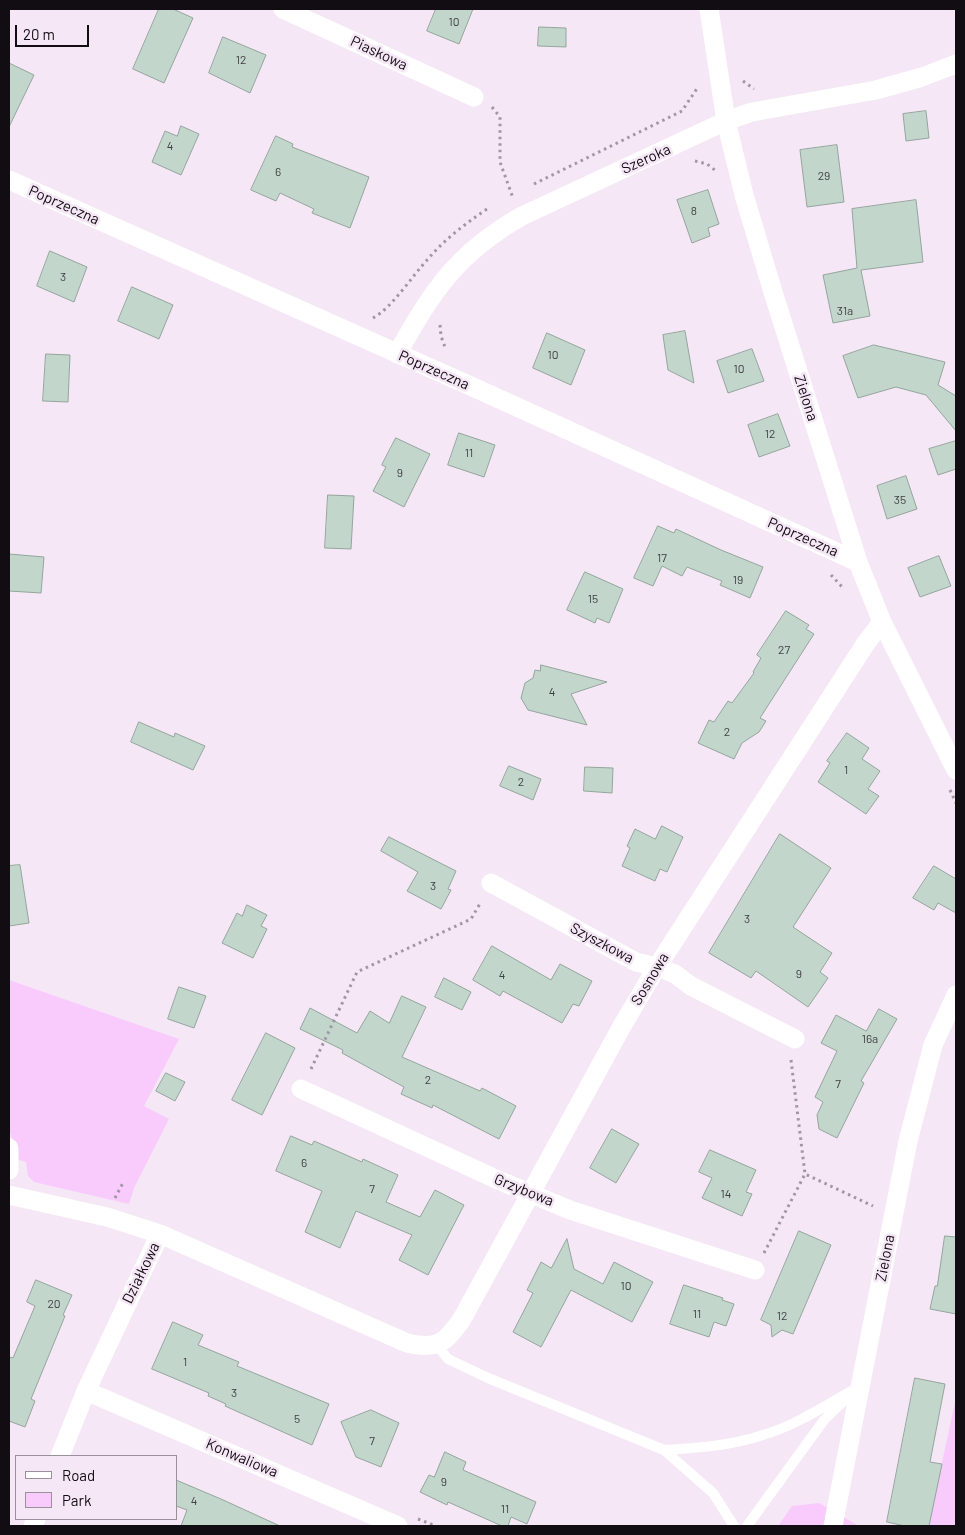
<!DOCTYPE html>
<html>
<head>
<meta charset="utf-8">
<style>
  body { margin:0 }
  #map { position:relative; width:965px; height:1535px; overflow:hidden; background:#f5e7f5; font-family:Barlow,sans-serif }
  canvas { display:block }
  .frame { position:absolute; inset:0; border:10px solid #120d12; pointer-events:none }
  .legend { position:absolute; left:15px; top:1455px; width:162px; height:65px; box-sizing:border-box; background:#f5e7f5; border:1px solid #9a909a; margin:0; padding:6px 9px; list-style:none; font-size:15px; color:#120d12 }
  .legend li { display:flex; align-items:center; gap:10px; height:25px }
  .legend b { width:25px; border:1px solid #9a909a }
  .scale { position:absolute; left:15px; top:25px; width:74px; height:22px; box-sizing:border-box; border:2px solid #120d12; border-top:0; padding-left:6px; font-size:15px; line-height:18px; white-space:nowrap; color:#120d12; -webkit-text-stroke:4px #f5e7f5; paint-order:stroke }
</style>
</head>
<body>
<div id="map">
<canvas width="965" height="1535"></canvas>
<div class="frame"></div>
<ul class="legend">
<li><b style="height:6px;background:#fff"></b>Road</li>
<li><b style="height:14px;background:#f9cbfc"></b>Park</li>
</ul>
<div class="scale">20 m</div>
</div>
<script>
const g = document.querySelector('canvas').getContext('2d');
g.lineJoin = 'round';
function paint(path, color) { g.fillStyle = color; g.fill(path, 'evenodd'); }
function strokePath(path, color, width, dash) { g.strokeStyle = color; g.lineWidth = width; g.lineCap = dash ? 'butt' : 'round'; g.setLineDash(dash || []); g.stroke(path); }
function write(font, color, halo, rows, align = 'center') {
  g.font = font + ' Barlow,sans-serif'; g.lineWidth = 5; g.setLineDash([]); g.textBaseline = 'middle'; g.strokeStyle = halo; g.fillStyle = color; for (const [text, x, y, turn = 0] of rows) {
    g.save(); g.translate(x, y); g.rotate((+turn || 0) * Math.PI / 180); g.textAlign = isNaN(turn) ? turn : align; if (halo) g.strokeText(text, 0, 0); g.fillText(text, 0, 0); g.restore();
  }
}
paint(new Path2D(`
  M9,980L179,1039L144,1106L169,1119L135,1186L129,1204L34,1182L28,1176L26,1162L19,1160L9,1129Z
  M956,1398V1526H928Z
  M819,1503L859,1526H778L792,1506Z`), '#f9cbfc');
const building = new Path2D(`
  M159,9H173L193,18L164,83L133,69Z
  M436,9H473L459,44L427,31Z
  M539,27L566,28V47L538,46Z
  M223,37L266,55L250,93L209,73Z
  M9,63L34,75L9,127Z
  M926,111L929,138L906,141L903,114Z
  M181,126L199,134L181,175L152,162L165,131L177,136Z
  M276,136L293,144L292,147L369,177L350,228L312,213L314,209L280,193L276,201L251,190Z
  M837,145L844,202L807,207L800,150Z
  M708,190L719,224L708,228L710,236L692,243L677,200Z
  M916,200L923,262L861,270L870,316L833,323L823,275L857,268L852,209Z
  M50,251L87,267L74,302L37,286Z
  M132,287L173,305L159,339L118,321Z
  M685,331L694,383L668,370L663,335Z
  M547,333L585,350L571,385L533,368Z
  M874,345L945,362L938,385L956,396V431L926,395L896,387L858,398L843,356Z
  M752,349L764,381L728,393L717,361Z
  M46,354L70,355L68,402L43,401Z
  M778,414L790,446L759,457L748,425Z
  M459,433L495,445L484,477L448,465Z
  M396,438L430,454L404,507L373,491L386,467L382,465Z
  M956,441V469L938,475L929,449Z
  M906,476L917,509L887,519L877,486Z
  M328,495L354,496L351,549L325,548Z
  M658,526L674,533L676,529L721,550L763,567L750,598L720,585L722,581L687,567L682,576L662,566L653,586L634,578Z
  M9,554L44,557L41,593L9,591Z
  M939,556L951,586L920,597L908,568Z
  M585,572L623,589L609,623L597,618L595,623L567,610Z
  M786,611L809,625L806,629L814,634L760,718L766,721L759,732L742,743L734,759L698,743L709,720L714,722L728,701L732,703L754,673L753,672L761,658L757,655Z
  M541,665L607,682L571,694L587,725L528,710L521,698L525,683L533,678L535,670L540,671Z
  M139,722L174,737L175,733L205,746L193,770L131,742Z
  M847,733L869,748L862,759L880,771L868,789L879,796L866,814L818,782L830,763L827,761Z
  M509,766L541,779L533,800L500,786Z
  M585,767L613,768L612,793L584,791Z
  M662,826L683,837L667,872L660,869L655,881L622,866L630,848L627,846L635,829L655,839Z
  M780,834L831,868L793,927L832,953L820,972L828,978L808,1007L756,971L751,978L709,953Z
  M389,837L456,871L448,889L451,890L441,909L407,891L418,872L381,851Z
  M20,865L29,923L9,926V866Z
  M934,866L956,879V913L938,903L934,910L913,898Z
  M247,905L267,915L261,926L267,929L253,958L222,943L237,913L242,916Z
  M492,946L551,980L560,964L592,981L579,1006L573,1004L562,1023L503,991L500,996L473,980Z
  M444,978L471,992L462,1010L435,997Z
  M179,987L206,996L194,1028L168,1019Z
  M402,996L426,1007L402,1057L480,1091L482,1088L516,1106L499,1139L433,1105L432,1108L401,1094L404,1087L342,1053L343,1050L300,1029L310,1008L357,1033L370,1011L389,1023Z
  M879,1009L897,1019L861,1081L864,1083L837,1138L819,1129L817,1115L823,1102L815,1097L837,1051L821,1043L836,1015L866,1031Z
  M266,1033L295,1048L262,1115L232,1100Z
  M166,1073L185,1082L175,1101L156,1091Z
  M612,1129L639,1144L616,1183L590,1168Z
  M291,1136L312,1145L314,1141L362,1162L363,1159L398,1175L386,1202L420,1217L435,1190L464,1205L428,1275L399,1260L412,1235L356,1211L340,1248L305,1232L322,1191L276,1171Z
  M710,1150L756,1170L746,1192L752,1194L742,1216L702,1198L712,1178L699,1172Z
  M799,1231L831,1245L793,1334L782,1330L772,1337L771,1325L761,1320Z
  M945,1236L956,1237V1314L930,1309L935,1286H937Z
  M567,1239L574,1269L603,1284L614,1262L653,1282L632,1322L571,1290L541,1347L513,1332L533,1293L527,1290L541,1262L551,1268Z
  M36,1280L72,1295L63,1315L65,1316L31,1399L35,1401L25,1427L9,1421V1357L13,1358L35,1306L27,1302Z
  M684,1285L723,1298L722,1300L734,1304L726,1326L714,1322L709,1337L670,1324Z
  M173,1322L203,1335L198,1345L239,1362L237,1366L329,1404L312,1445L225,1406L226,1404L208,1396L209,1393L152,1369Z
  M915,1378L945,1384L930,1462L942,1464L929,1526H905L887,1522Z
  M371,1410L399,1423L381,1467L356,1457L341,1422Z
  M445,1452L466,1462L463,1470L536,1502L527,1524L511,1517L508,1526H502L448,1502L447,1505L420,1492L429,1475L434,1477Z
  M176,1480L221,1499L280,1526H181L187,1510L176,1506Z`);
paint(building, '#c3d6cc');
strokePath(building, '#93a59c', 1);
strokePath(new Path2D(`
  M743,81L754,89
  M492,107L500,117V162L513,198
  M695,161L707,164L716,171
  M534,184L682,111L698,87
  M373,318C392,308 412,276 428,259C445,239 465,224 487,209
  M440,325L441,336L446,350
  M831,575L844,589
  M950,790L956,803
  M791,1060L805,1174
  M311,1069L357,972L471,919L481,902
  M115,1198L124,1181
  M764,1253L805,1174L873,1206
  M418,1519L436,1526`), '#a196a1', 3, [2.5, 4]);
strokePath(new Path2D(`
  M437,1345L448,1359L488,1378L664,1450L713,1493L734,1526
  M664,1450C697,1448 730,1446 763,1435C797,1425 828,1404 860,1386
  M747,1526L824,1420L847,1398`), '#fff', 10);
strokePath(new Path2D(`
  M283,9L474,97
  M709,9L726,121L744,195L773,292L858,562L882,622L956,770
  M9,180L484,392L858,562
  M397,354C433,290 457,253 522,216L726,121L752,112L876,90L922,77L956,64
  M491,883L636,962L657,967L675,974L691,986L795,1039
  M301,1089L498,1180L570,1210L755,1270
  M9,1148V1170
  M9,1195L107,1217L160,1234L86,1391L60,1456
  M160,1234L407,1343C438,1350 445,1343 462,1319L622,1026L657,967L866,643L882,622
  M86,1391L398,1526
  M33,1526L36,1519
  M833,1526L908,1141L933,1045L956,995`), '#fff', 19);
write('12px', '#3e3f40', null, [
  ["10",454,22],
  ["12",241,60],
  ["4",170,146],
  ["6",278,172],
  ["29",824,176],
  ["8",694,211],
  ["3",63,277],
  ["31a",845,311],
  ["10",553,355],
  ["10",739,369],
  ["12",770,434],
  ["11",469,453],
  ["9",400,473],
  ["35",900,500],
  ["17",662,558],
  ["19",738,580],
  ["15",593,599],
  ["27",784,650],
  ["4",552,692],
  ["2",727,732],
  ["1",846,770],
  ["2",521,782],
  ["3",433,886],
  ["3",747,919],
  ["9",799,974],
  ["4",502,975],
  ["16a",870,1039],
  ["2",428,1080],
  ["7",838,1084],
  ["6",304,1163],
  ["7",372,1189],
  ["14",726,1194],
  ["10",626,1286],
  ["20",54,1304],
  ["11",697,1314],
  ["12",782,1316],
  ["1",185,1362],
  ["3",234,1393],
  ["5",297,1419],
  ["7",372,1441],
  ["9",444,1482],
  ["4",194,1501],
  ["11",505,1509]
]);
write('15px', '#120d12', '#f5e7f5', [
  ["Piaskowa",379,53,25],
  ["Szeroka",646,159,-24],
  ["Poprzeczna",64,205,24],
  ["Poprzeczna",434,370,24],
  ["Zielona",806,398,72],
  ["Poprzeczna",803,537,24],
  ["Szyszkowa",602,943,28],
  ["Sosnowa",650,979,-59],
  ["Grzybowa",524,1190,22],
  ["Zielona",885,1258,-79],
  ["Działkowa",141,1273,-64],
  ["Konwaliowa",242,1458,23]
]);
</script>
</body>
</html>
